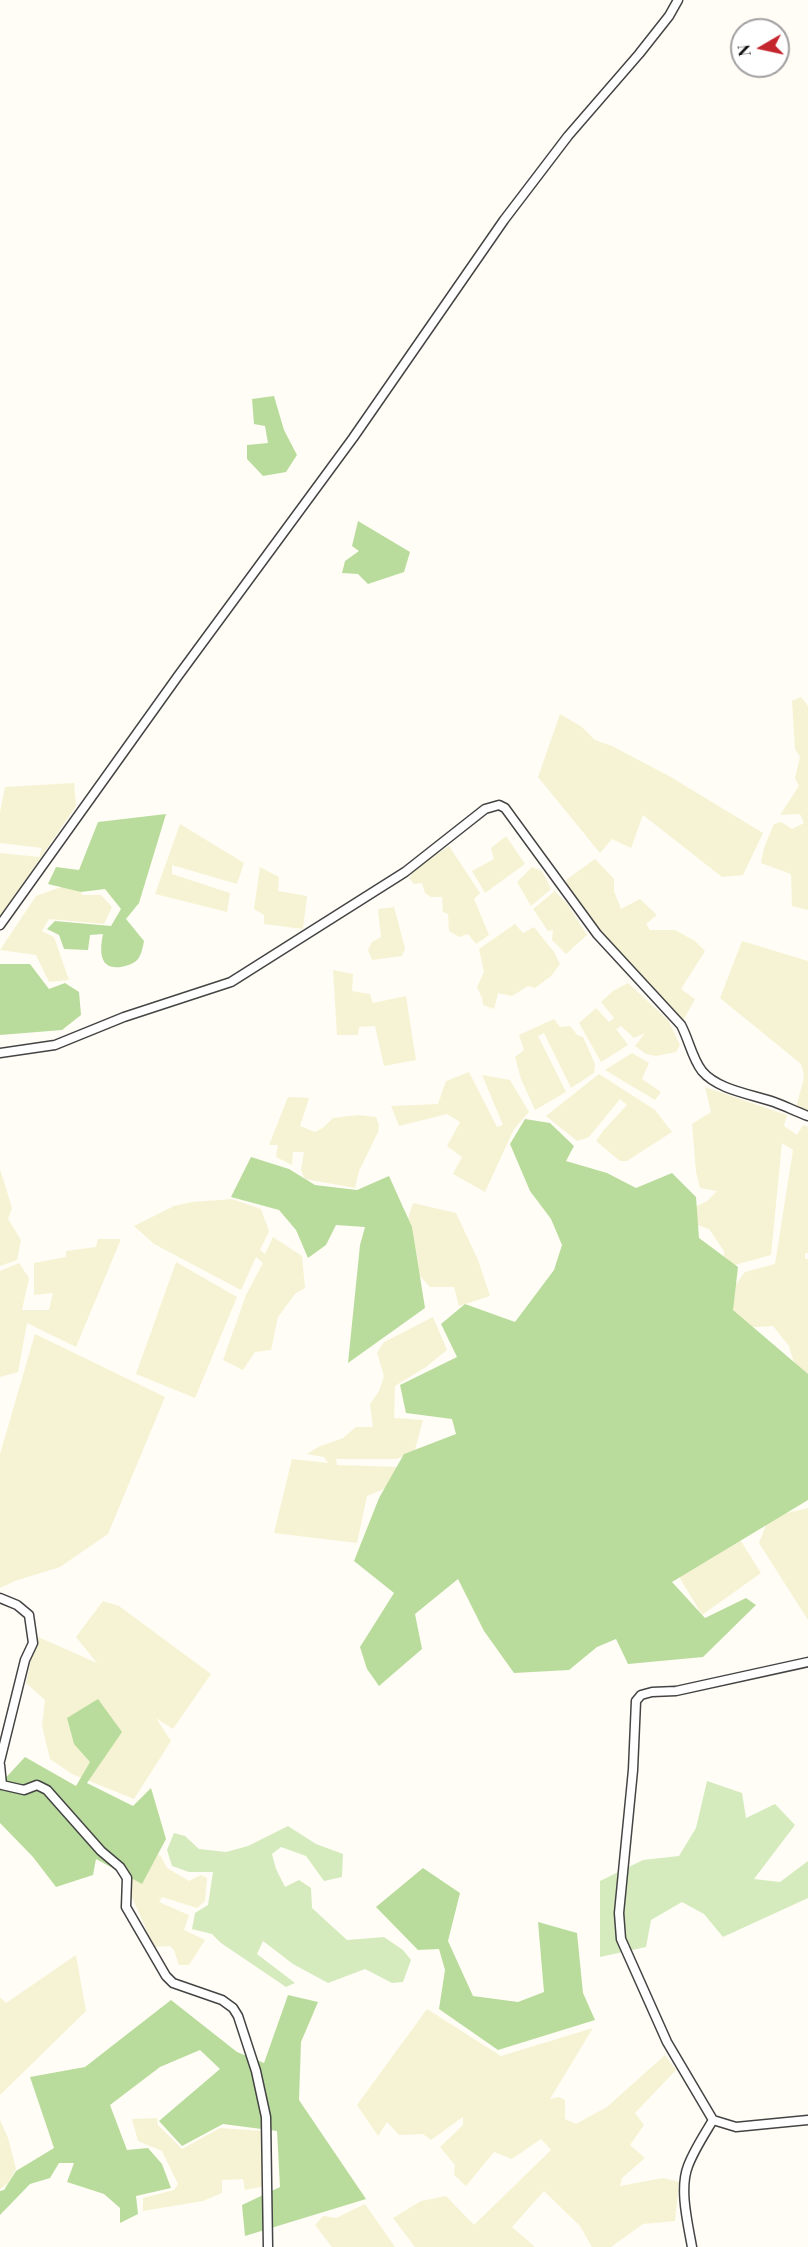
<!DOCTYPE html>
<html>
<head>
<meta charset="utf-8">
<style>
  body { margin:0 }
  #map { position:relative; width:808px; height:2247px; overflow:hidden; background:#fffdf5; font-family:"Playfair Display",serif }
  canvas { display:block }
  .north { position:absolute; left:730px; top:18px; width:60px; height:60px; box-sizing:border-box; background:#fff; border:2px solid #a0a0a0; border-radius:50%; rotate:261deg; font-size:16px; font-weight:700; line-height:24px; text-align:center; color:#111 }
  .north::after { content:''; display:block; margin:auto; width:21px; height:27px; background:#c4262e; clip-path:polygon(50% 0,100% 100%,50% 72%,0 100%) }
</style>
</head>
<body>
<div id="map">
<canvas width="808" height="2247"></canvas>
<div class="north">N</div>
</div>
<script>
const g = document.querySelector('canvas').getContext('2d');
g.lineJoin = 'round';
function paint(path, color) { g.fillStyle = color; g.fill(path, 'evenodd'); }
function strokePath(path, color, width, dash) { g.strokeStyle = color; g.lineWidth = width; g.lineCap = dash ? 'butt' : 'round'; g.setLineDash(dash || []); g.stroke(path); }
paint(new Path2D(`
  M801,697L808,706V910L792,906L791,874L761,863L764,848L774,824L781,822L792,829L804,823L800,814L780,815L799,786L795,778L800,757L795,749L792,701Z
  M560,714L582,727L595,740L612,746L669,776L763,833L743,875L722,877L643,815L631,848L612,839L600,853L538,777Z
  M74,783L76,806L0,917V853L39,857L42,848L0,843V812L5,787Z
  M180,824L244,863L237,884L172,865V874L230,893L227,912L155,894Z
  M506,836L525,864L485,893L472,871L494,859L491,848Z
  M449,846L480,893L474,899L489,935L476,944L468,934L459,937L449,931L448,914L443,912L442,897H431L425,893L422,883L414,884L409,878L416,868Z
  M595,859L614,879V891L621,909L640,899L657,915L646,924L650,930H675L695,941L705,951L681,989L695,999L682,1023L576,908L566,880Z
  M260,867L279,877L278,891L307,896L303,929L264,924V915L254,909Z
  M532,867L542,871L551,889L531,906L517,882Z
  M67,885L75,886L83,895H101L112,907L104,924L49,919L42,931L54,937L69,980L49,982L36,955L0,950L36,896Z
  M555,891L568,905L587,935L566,954L552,940L553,930L548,931L533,909Z
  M394,907L405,948L402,956L372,960L368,950L372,942L381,937L378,909Z
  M515,924L523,933L534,927L554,952L560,964L551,976L535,988L528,986L512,996L498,993L494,1009L483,1005L482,998L477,987L484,972L479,949Z
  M742,941L808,961V1115L795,1110L803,1082L804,1074L801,1064L720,998Z
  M333,970L353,974L352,991L370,994L373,1003L406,996L416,1060L384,1066L375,1026L359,1027L358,1035H337Z
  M628,983L668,1020L680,1045L676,1052L656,1056L646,1054L635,1046L645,1033L634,1038L621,1026L616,1029L628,1045L601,1062L579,1023L596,1008L609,1022L614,1018L601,1002L613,991Z
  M554,1019L560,1027L570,1026L577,1035L583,1037L595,1064L594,1073L571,1088L544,1033L538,1036L566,1092L535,1110L521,1079L515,1057L524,1050L519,1035Z
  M632,1053L649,1063L642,1079L661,1092L655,1100L605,1070Z
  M469,1072L497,1127L503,1125L482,1075L510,1080L529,1112L514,1129L485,1192L453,1174L462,1157L447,1146L460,1122L447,1114L399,1126L391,1106L438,1104L446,1081Z
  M599,1074L655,1110L672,1132L627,1161H620L596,1141L603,1131L627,1105L620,1099L589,1137L577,1141L546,1116Z
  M705,1087L787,1115L784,1126L797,1135L803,1125L808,1127V1253H805V1259H808V1380L793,1360L789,1346L773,1326L742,1328L725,1318L727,1296L745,1272L775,1264L793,1150L782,1143L771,1255L724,1268V1251L709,1229L694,1224L693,1208L707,1201L717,1191L700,1188L696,1172L692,1124L711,1112Z
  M288,1097L309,1098L300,1126L315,1132L324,1127L333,1118L358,1115L376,1117L379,1125L378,1132L359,1171L355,1188L305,1179L301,1170L304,1152H293L292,1165L276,1157L278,1145H269Z
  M0,1169L12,1208L8,1219L21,1240L17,1260L0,1266Z
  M232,1199L261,1209L269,1231L260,1250L265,1254L273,1237L302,1256L305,1288L295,1294L278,1317L271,1350L255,1352L243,1370L223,1360L246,1295L263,1263L256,1257L241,1290L154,1244L134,1226L174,1206L192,1202Z
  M413,1203L456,1213L478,1260L490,1296L459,1306L454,1287H430L416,1272L406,1225Z
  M98,1239H121L76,1347L27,1323L18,1372L0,1377V1271L19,1263L29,1278L22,1310H49L53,1293L34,1295V1263L66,1257V1251L96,1247Z
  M176,1262L237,1297L195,1398L136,1374Z
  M433,1317L447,1350L426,1367L395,1386L394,1418L423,1420L414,1453L396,1459H336L337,1465L400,1467L384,1489L367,1496L357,1543L274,1533L292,1459L328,1463L324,1457L307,1454L318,1447L343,1438L356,1427H373L370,1404L379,1391L384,1376L377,1353L384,1342Z
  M35,1334L165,1397L108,1534L60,1567L15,1581L0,1588V1454Z
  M808,1508V1620L759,1543L769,1517Z
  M739,1538L761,1573L702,1615L678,1575Z
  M103,1601L119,1606L211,1674L173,1729L156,1718L171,1741L134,1799L72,1774L50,1759L42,1726L45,1700L26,1683L36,1636L97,1663L76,1637Z
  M152,1855H160L167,1868L189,1881L201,1875L207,1878L205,1901L197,1908L162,1897L159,1902L189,1915L184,1930L205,1940L189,1965H179L174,1950L170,1946L154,1947L131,1895L132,1877Z
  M76,1955L86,2011L0,2095V1997L6,2003Z
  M427,2009L501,2056L593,2028L550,2099L559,2097L565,2100V2119L576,2124L607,2107L665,2055L676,2070L635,2113L644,2125L630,2145L645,2158L622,2178L620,2186L663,2178L679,2182L675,2221L643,2224L611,2247H592L580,2226L544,2191L512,2227L535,2247H415L393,2218L421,2201L446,2196L474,2225L551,2150L541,2139L512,2159L494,2152L466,2186L454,2175L455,2165L440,2147L463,2125V2117L431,2140L423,2134L399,2135L387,2122L378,2136L357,2105Z
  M157,2118L158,2125L182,2149L220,2128L264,2131L266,2186L245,2190L243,2179L222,2180V2193L203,2201L143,2211V2198L174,2190L178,2184L162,2151L138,2141L132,2119Z
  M0,2120L8,2138L16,2169L8,2183L0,2189Z
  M365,2204L395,2247H332L315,2225L323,2216L336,2218Z`), '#f6f3d4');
paint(new Path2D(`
  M707,1781L742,1793L746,1818L775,1804L795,1825L754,1879L780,1882L808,1861V1898L723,1937L704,1914L682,1902L651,1920L646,1947L600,1957V1881L643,1860L679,1856L696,1828Z
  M288,1826L316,1844L343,1854L342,1877L324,1881L306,1856L281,1847L272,1854L276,1869L285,1887L299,1880L311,1888L312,1908L347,1940L384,1937L403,1950L411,1960L403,1982L392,1983L365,1969L328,1983L293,1964L263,1941L257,1954L295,1983L286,1987L221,1943L212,1934L192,1929L195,1913L208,1905L213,1872H189L172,1866L167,1850L174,1833L185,1836L199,1849L226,1852L248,1846Z`), '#d5ebbd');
paint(new Path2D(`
  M274,396L284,430L297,455L286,472L263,476L247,459V445L268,443L265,426L254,424L252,399Z
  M358,521L410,552L404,572L368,584L358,574L342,573L345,561L359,551L352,546Z
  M166,814L139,903L126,919L144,941C143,947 141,955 138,959C134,964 126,966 121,967C98,970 100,949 103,934L90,935L88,950L64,949L59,935L47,929L55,921L111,926L121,909L105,889L81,892L48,884L56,867L79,870L98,822Z
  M0,964H30L49,989L65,983L79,992L81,1015L62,1030L0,1035Z
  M525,1119L550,1123L574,1146L566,1161L607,1173L636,1188L672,1173L696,1197L699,1238L738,1267L733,1310L808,1374V1500L672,1582L705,1618L746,1598L756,1605L703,1657L628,1664L616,1639L597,1647L569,1670L514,1673L484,1631L458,1579L415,1614L422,1649L379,1686L367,1669L360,1647L394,1593L354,1561L379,1498L404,1454L456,1434L452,1419L406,1413L400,1385L457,1357L441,1324L465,1304L515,1322L554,1270L562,1245L551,1219L530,1191L510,1144Z
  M251,1157L289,1169L315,1185L357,1190L389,1176L412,1227L425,1308L348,1363L360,1245L365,1227L336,1225L326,1245L308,1258L296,1230L279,1210L231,1197Z
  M98,1699L122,1732L87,1783L133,1806L151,1788L166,1839L142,1884L96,1859L93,1875L56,1887L33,1857L0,1823V1784L25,1757L76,1786L90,1762L74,1744L67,1718Z
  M423,1868L460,1893L448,1941L473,1996L518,2002L544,1992L538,1922L577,1933L583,1993L595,2020L498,2050L439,2009L445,1970L439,1949L418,1950L376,1907Z
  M288,1995L318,2002L301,2042L299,2100L366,2199L245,2236L242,2205L280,2187L277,2131L223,2124L182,2146L159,2121L220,2069L200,2050L160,2067L110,2105L127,2150L148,2148L162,2164L171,2188L136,2196L138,2214L120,2223V2208L104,2194L67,2182L74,2163H59L50,2178L30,2184L0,2215V2191L4,2190L16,2171L54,2148L30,2077L85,2067L171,2000L237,2052L264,2063Z`), '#b9dc9c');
const minor = new Path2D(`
  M0,925L178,676L353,438L504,220L568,136L639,54L669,16L678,0
  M0,1053L55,1045L124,1017L231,982L405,872L485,809L499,805L505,808L597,934L681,1025C689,1040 692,1058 702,1071C718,1090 751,1094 774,1102C785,1106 797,1112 808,1116
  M0,1598L17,1605L29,1615L33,1643L25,1660L0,1761
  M808,1662L676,1691L652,1692L641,1695L636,1701L633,1770L619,1913L621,1939L667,2042L713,2120L736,2127L808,2120
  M0,1765L2,1785L24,1790L37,1785L47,1790L101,1851L120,1867L127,1878L126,1907L166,1976L173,1983L222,2000L233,2008L238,2016L256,2071L266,2117L268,2247
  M692,2247C688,2224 679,2189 688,2166C694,2150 704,2135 713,2120`);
strokePath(minor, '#444', 11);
strokePath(minor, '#fff', 8);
</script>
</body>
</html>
